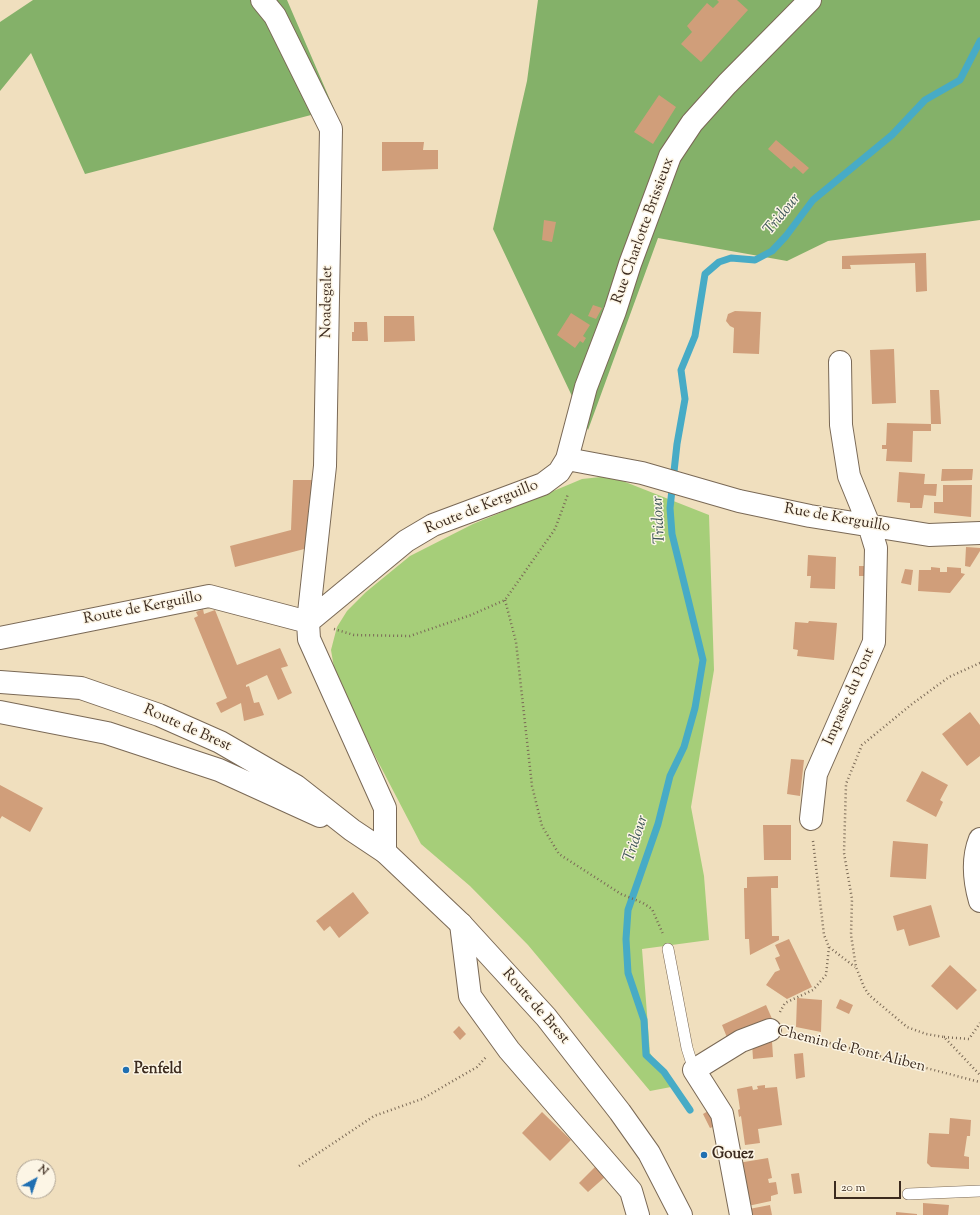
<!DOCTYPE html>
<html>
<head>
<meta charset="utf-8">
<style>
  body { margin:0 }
  #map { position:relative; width:980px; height:1215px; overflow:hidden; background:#f0dfbe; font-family:"Sorts Mill Goudy",serif }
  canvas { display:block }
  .north { position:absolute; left:16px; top:1159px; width:40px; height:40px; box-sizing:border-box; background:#fcf5e5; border:1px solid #afa495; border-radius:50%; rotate:40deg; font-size:11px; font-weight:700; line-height:16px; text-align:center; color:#3b2a1e }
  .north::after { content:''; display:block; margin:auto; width:14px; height:18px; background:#1f6fb2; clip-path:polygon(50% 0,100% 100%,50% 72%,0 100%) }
  .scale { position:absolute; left:834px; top:1181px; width:67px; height:18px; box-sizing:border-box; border:2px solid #3b2a1e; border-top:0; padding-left:5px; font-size:12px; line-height:14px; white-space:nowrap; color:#3b2a1e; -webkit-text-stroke:3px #fcf5e5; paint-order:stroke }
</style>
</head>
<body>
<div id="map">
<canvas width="980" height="1215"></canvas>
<div class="north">N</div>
<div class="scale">20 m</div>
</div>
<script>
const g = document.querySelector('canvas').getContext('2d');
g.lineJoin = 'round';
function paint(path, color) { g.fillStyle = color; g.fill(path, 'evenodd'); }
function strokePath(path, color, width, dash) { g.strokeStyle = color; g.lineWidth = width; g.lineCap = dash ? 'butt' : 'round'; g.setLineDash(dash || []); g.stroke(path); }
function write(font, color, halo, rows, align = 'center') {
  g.font = font + ' "Sorts Mill Goudy",serif'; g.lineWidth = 3; g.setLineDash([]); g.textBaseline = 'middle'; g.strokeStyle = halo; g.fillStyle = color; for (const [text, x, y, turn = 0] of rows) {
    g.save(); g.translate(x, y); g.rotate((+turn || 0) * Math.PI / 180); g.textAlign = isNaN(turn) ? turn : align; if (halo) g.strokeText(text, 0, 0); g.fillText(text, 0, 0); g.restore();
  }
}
paint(new Path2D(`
  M610,476L709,515L714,670L691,807L704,876L709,940L642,949L650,1053L671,1087L650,1091L528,945L470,886L421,844L372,750L335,674L331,650L337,627L347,611L366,592L410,556L473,524L563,487L582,479Z`), '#a6ce79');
paint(new Path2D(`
  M33,0H287L334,109L85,174L31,53L0,91V22Z
  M538,0H980V220L828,241L787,261L658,238L588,430L493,229L527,81Z`), '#84b169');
strokePath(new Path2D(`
  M690,1110L664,1072L646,1055L644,1020L628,973L626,939L628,910L658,824L670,776L684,747L695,708L703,660L672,534L670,508L677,444L685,399L681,370L695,336L705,274L719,262L731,258L755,260L772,251L786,236L813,200L892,135L925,100L960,80L980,41`), '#47abc6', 7);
paint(new Path2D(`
  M717,0H737L748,10L701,62L681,44L692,32L687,26L707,3L713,8L719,2Z
  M659,95L676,107L653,144L634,132Z
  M776,140L809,168L803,174L794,166L791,169L768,149Z
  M382,142H424L423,150H438V169L382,171Z
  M544,220L556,222L552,242L542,240Z
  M926,253L927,291L916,292L915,263L850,265L851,269H842V256Z
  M593,305L602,308L596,319L588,316Z
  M735,311L761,312L759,354L733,353L734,328L730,326L726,321L728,314Z
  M571,313L590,325L583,336L586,338L583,343L580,341L575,348L557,335Z
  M384,316H414L415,341L384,342Z
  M354,322H367L368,341H352V332H354Z
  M894,349L896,403L872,404L870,350Z
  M930,390H939L941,424H931Z
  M887,423L931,424V431H913L912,462L886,461L887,449H882V445H886Z
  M942,469H973L972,480L941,481Z
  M899,472L925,474L924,484H937L936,496L924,495L922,508H910V503L897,502Z
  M293,480H312L311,520L308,548L235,567L230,546L291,530Z
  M943,485H972L971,517L934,513V502H943Z
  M966,547L980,548V551L970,567L965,566Z
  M808,555L836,557L835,589L810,588L811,576H807Z
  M859,566H870L869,576H859Z
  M931,567L940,568V572H947V567L961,568V573L965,574L950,593L918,591L919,570H931Z
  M905,569L913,570L911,585L901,583Z
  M203,609L204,614L215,610L237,665L280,648L288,666L281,668L292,693L278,700L267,675L246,685V687L249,686L254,703L259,702L264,715L244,721L241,703L221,713L216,703L227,698L194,618L198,616L196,612Z
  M809,621L837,623L834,660L797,656L798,650L793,649L795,622L808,623Z
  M970,712L980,725V756L967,766L942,734Z
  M791,759L804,760L800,796L787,794Z
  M922,771L948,785L940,800L943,802L936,817L906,801Z
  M0,785L43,808L30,832L2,816L0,819Z
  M763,825H791V860H764Z
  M893,841L928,844L926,879L890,877Z
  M778,876V888H771L772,936H779V940L750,955L749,939H745L744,888H747V877Z
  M353,892L369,913L339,938L330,926L324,931L316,921Z
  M931,905L940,937L909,946L904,929L897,931L893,916Z
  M789,939L812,987L787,999L766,985L775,972L780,970L775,958L780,956L775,945Z
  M950,965L977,990L957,1010L931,986Z
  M797,998L822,1000L821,1032L796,1027Z
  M840,999L853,1005L849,1014L836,1008Z
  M766,1005L773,1021L728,1040L722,1025Z
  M459,1026L466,1034L460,1040L453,1032Z
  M772,1041L773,1057L753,1059L752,1043Z
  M803,1053L805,1077L796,1079L794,1054Z
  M765,1085V1088L777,1087L782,1125L758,1129L760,1143L745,1145L741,1116L739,1117L738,1110L740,1109L737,1089L752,1086L753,1090L758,1089L757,1086Z
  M710,1110L718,1125L710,1128L703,1114Z
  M542,1112L571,1140L550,1161L522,1133Z
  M950,1118L971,1120L970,1136H967L964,1156L969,1157V1169L931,1167L927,1163L929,1133L949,1134Z
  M768,1158L772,1178L768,1179L769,1183L776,1182L778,1194L771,1196V1201L748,1206L738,1163Z
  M597,1165L606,1176L588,1192L579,1183Z
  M799,1173L802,1193L794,1194L791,1174Z
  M923,1203L949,1205L948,1215H923Z
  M770,1205L772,1215H750L749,1209Z
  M896,1212L917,1214V1215H896Z`), '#d09e7a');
const service = new Path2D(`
  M668,949L687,1048L694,1070
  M908,1194L980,1191`);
const minor = new Path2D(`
  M262,0L275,16L331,129L325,466L308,622L309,639L385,808V852
  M567,459L642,473L739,501L810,516L929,535L980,533
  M308,622L406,541L433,525L543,484L559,472L567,459L586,387L615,311L630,264L670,156L692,123L727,84L810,0
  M0,638L209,596L308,622
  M811,819L816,774L874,642L876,548L869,525L849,476L841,425L840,362
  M980,839C972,859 974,880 980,901
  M461,924L470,996L509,1050L631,1191L638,1215
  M741,1215L722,1114L694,1070L741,1041L770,1030`);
const primary = new Path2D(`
  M0,682L81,688L159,715L220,742L296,786L352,830L385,852L461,924L546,1017L620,1112L649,1153L681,1215
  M0,712L107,733L219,770L320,816`);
strokePath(service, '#7a6956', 12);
strokePath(minor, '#7a6956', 24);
strokePath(primary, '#7a6956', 24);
strokePath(new Path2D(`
  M505,600L516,642L532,786L542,826L559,854L621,894L643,903L652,909L663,934
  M334,629L354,635L410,636L471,615L505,600L555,529L568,494
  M980,663L949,677L912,704L862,745L846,784L844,853L852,899L851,935L856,967L864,987L869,995L907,1027L926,1034L944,1037L980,1075
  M813,841L824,935L829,947L855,967
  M780,1012L785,1003L813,990L826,975L829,947
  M791,1033L980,1082
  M944,1037L969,1039L980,1023
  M299,1166L374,1116L422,1099L477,1067L487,1056`), '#7a6956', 2.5, [1, 3]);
strokePath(service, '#fff', 11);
strokePath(minor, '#fff', 22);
strokePath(primary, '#fff', 22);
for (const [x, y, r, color] of [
  [126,1070,4,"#1f6fb2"],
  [704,1155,4,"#1f6fb2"]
]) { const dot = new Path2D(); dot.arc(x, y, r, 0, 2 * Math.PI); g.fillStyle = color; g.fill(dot); strokePath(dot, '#fcf5e5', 1.5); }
write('15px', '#3b2a1e', '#fcf5e5', [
  ["Rue Charlotte Brissieux",644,231,-70],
  ["Noadegalet",328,302,-89],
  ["Route de Kerguillo",482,508,-22],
  ["Rue de Kerguillo",837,519,10],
  ["Route de Kerguillo",143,609,-11],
  ["Impasse du Pont",850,697,-66],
  ["Route de Brest",187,729,24],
  ["Route de Brest",535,1007,49],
  ["Chemin de Pont Aliben",851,1050,14]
]);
write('bold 15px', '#3b2a1e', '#fcf5e5', [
  ["Penfeld",134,1070],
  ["Gouez",712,1155]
], 'left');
write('italic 16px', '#3f5759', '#fcf5e5', [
  ["Tridour",783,215,-51],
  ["Tridour",660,520,-93],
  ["Tridour",637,839,-72]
]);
</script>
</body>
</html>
